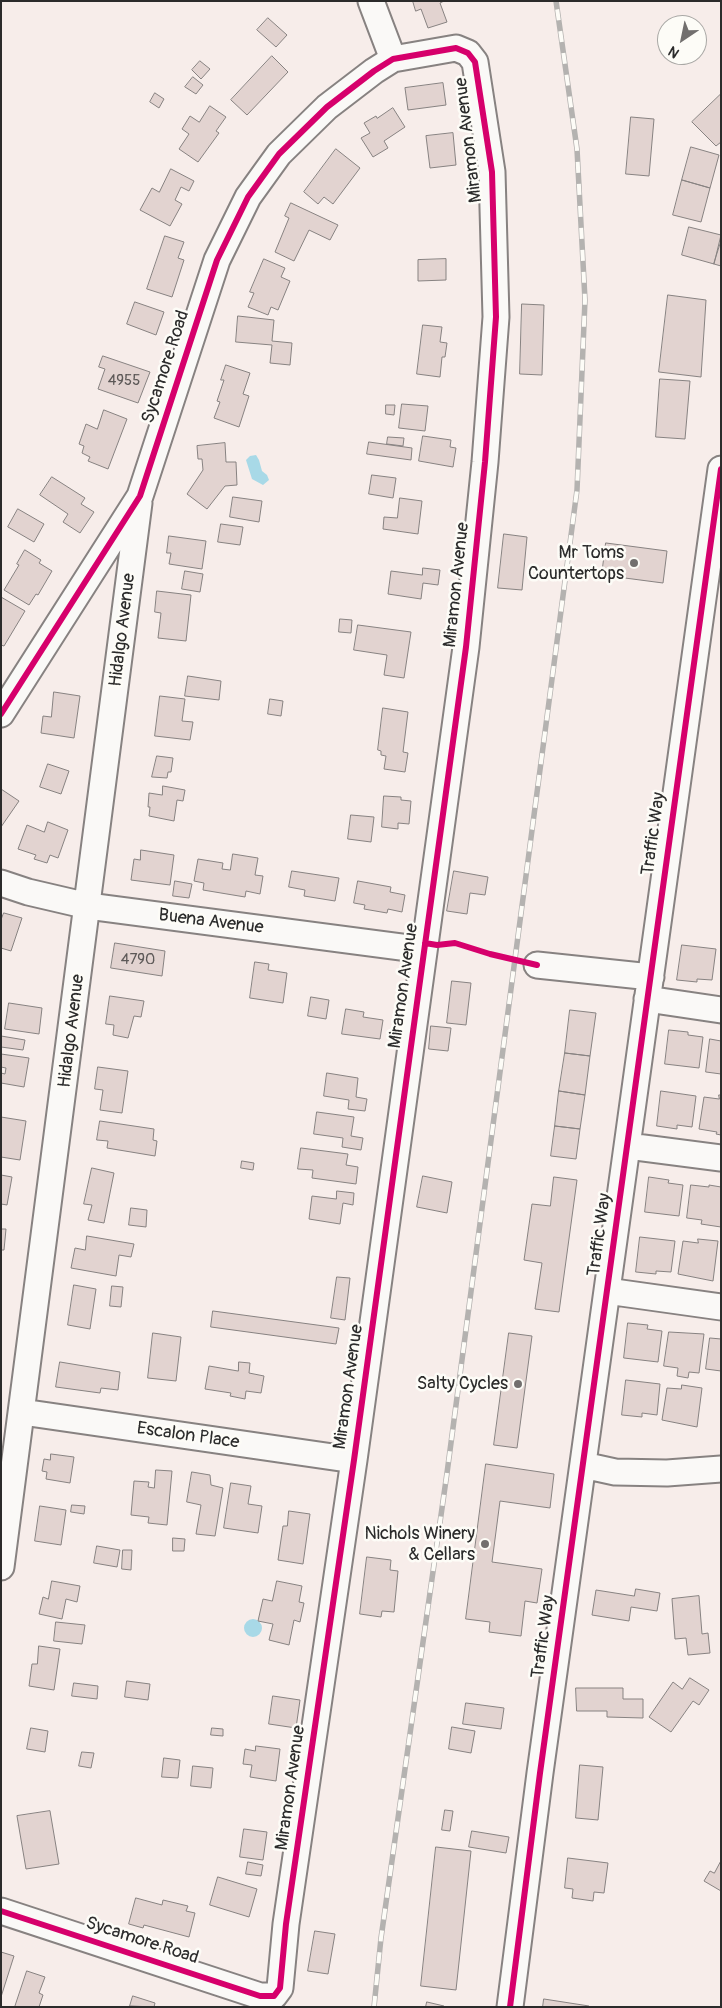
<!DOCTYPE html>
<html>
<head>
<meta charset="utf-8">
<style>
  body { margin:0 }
  #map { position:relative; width:722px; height:2008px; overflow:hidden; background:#f7edea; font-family:Pangolin,sans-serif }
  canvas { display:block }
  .frame { position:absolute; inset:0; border:2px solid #2b2b2b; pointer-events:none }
  .north { position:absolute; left:657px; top:15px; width:50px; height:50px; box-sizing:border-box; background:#fdfcf7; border:1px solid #a9a8a5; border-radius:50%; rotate:214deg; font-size:14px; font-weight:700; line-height:20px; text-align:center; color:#2b2b2b }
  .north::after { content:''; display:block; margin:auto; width:18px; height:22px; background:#726f6e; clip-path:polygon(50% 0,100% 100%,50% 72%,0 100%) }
</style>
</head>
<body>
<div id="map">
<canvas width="722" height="2008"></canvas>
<div class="frame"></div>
<div class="north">N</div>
</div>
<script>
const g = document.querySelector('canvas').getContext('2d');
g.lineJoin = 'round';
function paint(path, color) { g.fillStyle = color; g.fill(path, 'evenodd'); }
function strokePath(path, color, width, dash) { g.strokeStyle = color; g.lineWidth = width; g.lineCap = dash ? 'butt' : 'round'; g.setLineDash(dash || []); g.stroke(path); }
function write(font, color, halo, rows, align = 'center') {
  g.font = font + ' Pangolin,sans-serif'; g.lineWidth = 5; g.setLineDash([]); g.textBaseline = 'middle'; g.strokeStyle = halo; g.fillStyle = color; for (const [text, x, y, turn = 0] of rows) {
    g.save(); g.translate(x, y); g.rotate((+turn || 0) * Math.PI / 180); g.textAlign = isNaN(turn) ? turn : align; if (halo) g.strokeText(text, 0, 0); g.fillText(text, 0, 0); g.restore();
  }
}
paint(new Path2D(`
  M256,455L259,460L262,471L267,475L269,480L263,485L252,479L246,460L250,456Z
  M244 1628a9 9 0 1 1 18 0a9 9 0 1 1-18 0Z`), '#a8d9e7');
const building = new Path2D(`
  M413,1H444L440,3L447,22L428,28L421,9L416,11Z
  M268,18L287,35L276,47L257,30Z
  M272,56L288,72L247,115L231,100Z
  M200,61L210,69L201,79L192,70Z
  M193,77L203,85L196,94L185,87Z
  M443,83L446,105L408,110L405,88Z
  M155,93L164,99L159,108L150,102Z
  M721,94V142L716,146L692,122Z
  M210,106L226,117L216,131L219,133L198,162L179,149L189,134L182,129L190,116L199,122Z
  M393,108L405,127L384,141L388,148L373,157L361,138L370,133L364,123L376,116L377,118Z
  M631,117L654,119L649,176L626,174Z
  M453,133L456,165L430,168L426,136Z
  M691,147L719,155L710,188L682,180Z
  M336,149L360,168L333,204L324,197L318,204L304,192Z
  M171,169L194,181L189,191L181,187L175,200L182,204L170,226L140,210L152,188L159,192Z
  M682,180L710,188L701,222L673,215Z
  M291,203L338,225L330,240L309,230L294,261L275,252L289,218L285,216Z
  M689,227L721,235L714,264L682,255Z
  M165,236L184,242L178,258L184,260L172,297L147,289Z
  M721,241V266L714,264Z
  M264,259L285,268L281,277L290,281L278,310L271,307L268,315L248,307L254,293L250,292Z
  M446,259V280L418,281V260Z
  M668,295L706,300L701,377L659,372Z
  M135,302L164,312L156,335L127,324Z
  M522,304L544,305L542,375L520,374Z
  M238,316L274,320L272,341L292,343L290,365L270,363L272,345L236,342Z
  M423,325L442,327L440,342L447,343L445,357H442L440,377L417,374Z
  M103,356L150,372L138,403L98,389L105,369L99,367Z
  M226,365L250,373L243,394L249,396L239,427L214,418L220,402L217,401L224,380H221Z
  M660,379L690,381L685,439L656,437Z
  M402,404L428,406L425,431L399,428Z
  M386,405H395L394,415L386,414Z
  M104,410L127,419L108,469L88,461L90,457L82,453L84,446L79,444L86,424L97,429Z
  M423,436L451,440L450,447L456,448L453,467L419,461Z
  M388,437L404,438L403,446L387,444Z
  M369,442L412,448L411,460L367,454Z
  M225,443L226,462H236L237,485L225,486L207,509L187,494L203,470L202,459H198L197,446Z
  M372,475L396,478L393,498L369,494Z
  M52,477L85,498L81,504L94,512L80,533L63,522L68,514L40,495Z
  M233,497L262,501L259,522L230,517Z
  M400,498L422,501L418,534L383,529L384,517L397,518Z
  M18,509L44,524L34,542L8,527Z
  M221,524L243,527L240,545L218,542Z
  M504,534L527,537L522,590L498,588Z
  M169,536L206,541L202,569L169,564L171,553H167Z
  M606,543L667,551L663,583L602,575Z
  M25,550L41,560L39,563L52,571L38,595L36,594L29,605L4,590L19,565L17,564Z
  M423,568L440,570L438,585L423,583L421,599L388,594L391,571L422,575Z
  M185,571L203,574L200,592L182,589Z
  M157,591L191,595L186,641L158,638L161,613L155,612Z
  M1,597L25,611L4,646L1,645Z
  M340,619L352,620L351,633L339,632Z
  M358,625L411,632L404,678L384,675L387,655L354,650Z
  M188,676L221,681L219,700L185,696Z
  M54,692L80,696L74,738L41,733L43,716L51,717Z
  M160,696L185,699L182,721L193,722L190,740L155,736Z
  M270,699L283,701L281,716L268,714Z
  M383,708L408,712L403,752L408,753L405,772L384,769L386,756L381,755V751L378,750Z
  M157,756L173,758L171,772H168L167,778L152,777Z
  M48,764L69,771L61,794L40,787Z
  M163,786L185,790L183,801L177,800L174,821L149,816L150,807H148L149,793L162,795Z
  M1,789L19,801L1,827Z
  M384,796L401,797V800L411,801L409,824L398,823V829L382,827Z
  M351,815L374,817L371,842L348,839Z
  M48,822L68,830L58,858L50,855L47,863L34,859L36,855L18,849L27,825L44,832Z
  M141,850L174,855L170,885L131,880L134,859L140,860Z
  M233,854L258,858L255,875L263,876L260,894L246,891L245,897L203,890L204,883L194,881L198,859L223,863L222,869L230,870Z
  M292,871L339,878L335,901L304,896L305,890L289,887Z
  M454,871L488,877L485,895L470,893L467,914L447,911Z
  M175,881L192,884L189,898L173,896Z
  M358,881L391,887L390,892L405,895L402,912L388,909L387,913L364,909L365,905L354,903Z
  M4,913L22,918L11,951L1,948V920Z
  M115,943L165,951L162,976L111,968Z
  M682,945L716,949L712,980L697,979V982L677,980Z
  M255,962L269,964L268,970L287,973L283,1003L250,998Z
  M452,981L471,983L466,1025L447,1023Z
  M110,996L144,1001L141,1017L134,1016L128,1038L113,1035L114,1025L106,1024Z
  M311,997L329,1000L326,1019L308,1016Z
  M9,1003L42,1008L39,1034L5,1029Z
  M346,1009L364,1012L363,1017L383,1020L380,1039L342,1034Z
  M570,1010L596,1013L590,1056L565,1053Z
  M431,1026L451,1028L448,1051L429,1049Z
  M669,1030L688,1032V1035L703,1037L699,1068L665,1064Z
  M1,1036L25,1040L23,1050L1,1047Z
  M710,1039L721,1041V1079V1074L706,1072Z
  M565,1053L590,1056L585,1095L559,1091Z
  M1,1054L29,1058L24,1087L1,1083V1073L5,1074L6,1068L1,1067Z
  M98,1067L128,1071L122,1113L100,1110L103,1090L95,1089Z
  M327,1073L358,1078L356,1097L367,1099L365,1111L348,1109L349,1100L324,1096Z
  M559,1091L585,1095L580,1129L555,1126Z
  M661,1091L696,1096L692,1127L677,1125V1129L657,1126Z
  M719,1095H721V1135L716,1134L717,1132L699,1129L704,1097L719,1099Z
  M317,1112L354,1117L351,1136L363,1138L361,1150L342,1147L343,1138L314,1134Z
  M1,1117L26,1121L20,1160L1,1157Z
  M100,1121L154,1129L153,1140L157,1141L155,1156L107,1148L108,1141L97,1140Z
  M555,1126L580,1129L576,1159L551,1156Z
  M301,1148L348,1154L346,1165L358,1167L356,1184L312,1178L313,1170L298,1169Z
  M242,1161L254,1163L253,1170L241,1168Z
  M92,1168L114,1173L104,1223L88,1220L92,1205L84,1204Z
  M1,1175L12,1177L7,1205L1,1204Z
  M423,1176L452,1182L447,1213L417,1207Z
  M554,1177L577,1180L559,1312L535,1309L542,1263L524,1260L532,1204L550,1206Z
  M649,1177L669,1180L668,1183L683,1185L679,1216L645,1212Z
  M691,1185L709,1187V1185L721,1187V1227L701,1224L702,1220L687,1218Z
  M337,1191L354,1193L353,1205L343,1203L340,1224L309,1219L312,1196L336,1199Z
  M131,1208L147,1210L146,1227L129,1225Z
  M1,1229H6L4,1250H1Z
  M87,1236L134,1244L131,1257L119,1255L116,1276L71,1268L75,1248L85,1250Z
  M640,1237L675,1241L671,1272L656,1271V1274L636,1272Z
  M698,1239L718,1241L713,1281L678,1274L683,1241L698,1243Z
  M337,1277L350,1278L345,1320L331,1318Z
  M74,1285L96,1289L90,1329L68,1325Z
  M112,1286L123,1287L121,1307L110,1306Z
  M213,1311L339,1328L336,1344L211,1327Z
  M628,1323L648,1325L647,1329L662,1331L658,1362L624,1358Z
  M669,1332L704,1334L699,1373L689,1372L688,1378L677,1376L678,1368L664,1366Z
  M153,1333L181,1337L176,1381L148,1378Z
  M509,1333L532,1336L517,1448L494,1445Z
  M710,1338L721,1339V1371L706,1369Z
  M60,1362L120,1372L118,1390L101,1388L100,1393L56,1387Z
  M239,1362L250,1363L249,1373L264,1376L261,1393L246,1391L245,1399L230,1396L231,1393L205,1389L209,1366L238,1371Z
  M626,1380L660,1384L657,1415L642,1413V1417L622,1415Z
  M682,1385L702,1388L697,1427L662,1420L667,1388L681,1389Z
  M51,1454L74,1457L70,1483L46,1479L47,1472L42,1471L44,1459L50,1460Z
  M486,1464L554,1474L550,1508L500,1501L492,1562L542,1569L537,1603L525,1601L521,1636L489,1632L490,1622L466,1619Z
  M156,1470L172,1471L167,1525L148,1523L149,1517L131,1515L134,1481L149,1482L148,1487L154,1488Z
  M192,1472L210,1475L211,1485L223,1488L215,1536L196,1534L201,1505L187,1502Z
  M231,1483L251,1486L248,1504L262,1506L258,1533L224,1528Z
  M72,1505L85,1506L84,1514L71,1512Z
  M40,1506L66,1510L61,1545L35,1541Z
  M289,1511L310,1514L303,1564L278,1560L283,1526H287Z
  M173,1538L185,1539L184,1551H173Z
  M97,1546L120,1550L117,1567L94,1563Z
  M123,1550H132L131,1570L122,1569Z
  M367,1557L391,1560L390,1570L398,1571L394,1612L382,1611L381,1617L360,1614Z
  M52,1581L80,1586L77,1602L66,1599L62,1619L39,1614L43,1597L48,1599Z
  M277,1581L302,1586L299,1602L304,1603L300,1622L294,1620L289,1645L269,1640L273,1624L258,1621L263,1599L272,1601Z
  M636,1589L660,1593L657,1611L631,1607L629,1621L592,1615L596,1590L634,1596Z
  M699,1596L702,1634L708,1633L710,1653L688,1655L686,1638L675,1639L672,1599Z
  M56,1622L85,1625L82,1644L54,1641Z
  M39,1646L60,1649L54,1690L29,1686L32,1664H37Z
  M690,1678L709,1690L699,1705L693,1701L671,1732L649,1717L673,1682L682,1689Z
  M127,1681L150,1684L148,1700L125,1697Z
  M74,1683L98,1686L97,1699L72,1696Z
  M576,1688H623V1699H643V1718L607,1717V1711H577Z
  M273,1696L300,1700L296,1728L269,1724Z
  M466,1703L504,1708L501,1729L463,1724Z
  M452,1727L475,1731L471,1753L449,1749Z
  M31,1728L48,1731L45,1752L27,1749Z
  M212,1728L223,1729V1736L211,1735Z
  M256,1746L280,1749L276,1781L250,1777L252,1765L243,1764L245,1749L255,1751Z
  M82,1752L94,1753L91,1768L79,1766Z
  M164,1758L180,1760L178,1778L162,1777Z
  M580,1765L603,1767L598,1820L576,1818Z
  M193,1766L213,1768L211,1788L191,1786Z
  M445,1810L453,1811L450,1831L442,1830Z
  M50,1811L59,1864L26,1869L17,1816Z
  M244,1829L267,1832L263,1860L240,1857Z
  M472,1831L509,1837L506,1853L469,1847Z
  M436,1847L471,1851L456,1990L421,1986Z
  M568,1858L608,1863L604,1893L594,1892L593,1901L572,1898L573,1889L565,1888Z
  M721,1861V1891L704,1881L710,1871L714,1873Z
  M248,1862L263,1865L261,1876L246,1874Z
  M218,1877L257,1889L249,1917L210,1905Z
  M136,1898L162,1905L163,1900L188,1906L186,1911L195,1913L189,1937L144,1925L143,1928L129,1924Z
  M315,1931L335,1934L328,1974L308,1971Z
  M1,1952L14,1956L1,1997Z
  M27,1971L45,1977L39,1993L43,1995L39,2007H15Z
  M133,1996L155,2003L154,2007L130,2006Z
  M544,1999L589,2006L588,2007H543Z
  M427,2002L444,2006V2007H426Z`);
paint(building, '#e2d3d0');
strokePath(building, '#878281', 1);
const minor = new Path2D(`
  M371,1L393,59
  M1,714L140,496L217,260L248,197L266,172L279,154L327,107L374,71L393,59L456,48L468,53L475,62L492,172L496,317L485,462L466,647L354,1460L286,1924L280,1988L274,1996H260L1,1911
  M1,883L28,892L88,906L424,950
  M537,965L651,977
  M647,999L721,1010
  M628,1146L721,1158
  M607,1291L721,1307
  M22,1412L354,1460
  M583,1465L615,1472L667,1473L721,1469
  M1,1567L139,503
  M510,2007L540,1773L721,469`);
strokePath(minor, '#878281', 29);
strokePath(minor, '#faf9f7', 25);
const rail = new Path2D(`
  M374,2007L381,1938L447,1473L577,490L585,300L577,149L556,1`);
strokePath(rail, '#b4b2b0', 5.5);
strokePath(rail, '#fdfcf7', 4, [11]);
strokePath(new Path2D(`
  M1,714L140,496L217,260L248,197L266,172L279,154L327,107L374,71L393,59L456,48L468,53L475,62L492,172L496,317L485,462L466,647L354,1460L286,1924L280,1988L274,1996H260L1,1911
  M425,943L437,945L455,943L490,954L537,965
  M510,2007L540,1773L721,469`), '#d6006c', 6);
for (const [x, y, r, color] of [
  [634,563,5,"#726f6e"],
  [518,1384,5,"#726f6e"],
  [485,1544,5,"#726f6e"]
]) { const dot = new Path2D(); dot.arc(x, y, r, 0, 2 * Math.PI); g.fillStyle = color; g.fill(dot); strokePath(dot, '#fdfcf7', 2); }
write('15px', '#5c5857', null, [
  ["4955",124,381],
  ["4790",138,960]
]);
write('18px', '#2b2b2b', '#fdfcf7', [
  ["Miramon Avenue",469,140,-97],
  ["Sycamore Road",166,367,-72],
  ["Miramon Avenue",457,585,-84],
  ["Hidalgo Avenue",123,630,-83],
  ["Traffic Way",654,834,-82],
  ["Buena Avenue",211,922,7],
  ["Miramon Avenue",404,986,-82],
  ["Hidalgo Avenue",72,1031,-83],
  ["Traffic Way",600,1235,-82],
  ["Miramon Avenue",349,1387,-82],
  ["Escalon Place",188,1436,8],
  ["Traffic Way",544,1637,-82],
  ["Miramon Avenue",291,1788,-82],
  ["Sycamore Road",142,1941,18]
]);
write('18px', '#2b2b2b', '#fdfcf7', [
  ["Mr Toms",624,553],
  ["Countertops",624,574],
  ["Salty Cycles",508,1384],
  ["Nichols Winery",475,1534],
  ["& Cellars",475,1555]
], 'right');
</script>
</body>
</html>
